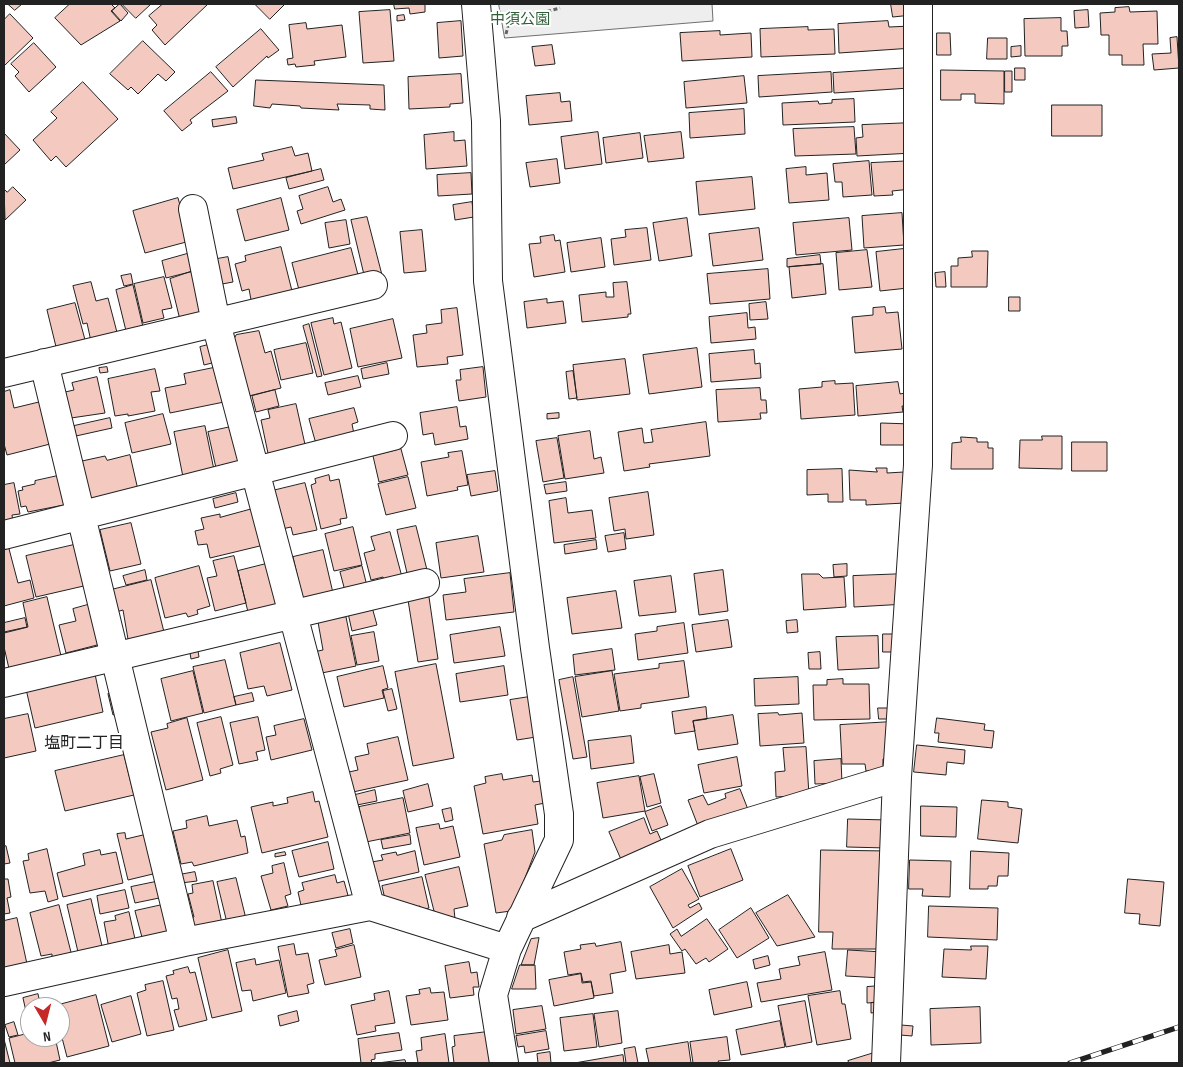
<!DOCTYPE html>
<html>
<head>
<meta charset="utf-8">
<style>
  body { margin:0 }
  #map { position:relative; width:1183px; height:1067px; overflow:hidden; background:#fff; font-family:"Sofia Sans Condensed",sans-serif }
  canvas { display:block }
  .frame { position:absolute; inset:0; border:5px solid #222; pointer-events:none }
  .north { position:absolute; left:20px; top:997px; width:50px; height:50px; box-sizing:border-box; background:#fff; border:1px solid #a7a7a7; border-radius:50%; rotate:172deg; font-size:14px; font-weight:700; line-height:20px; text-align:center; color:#222 }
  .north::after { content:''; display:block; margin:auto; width:18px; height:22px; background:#c62828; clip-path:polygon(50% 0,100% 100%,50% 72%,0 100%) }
</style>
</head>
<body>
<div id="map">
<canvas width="1183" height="1067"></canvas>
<div class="frame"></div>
<div class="north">N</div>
</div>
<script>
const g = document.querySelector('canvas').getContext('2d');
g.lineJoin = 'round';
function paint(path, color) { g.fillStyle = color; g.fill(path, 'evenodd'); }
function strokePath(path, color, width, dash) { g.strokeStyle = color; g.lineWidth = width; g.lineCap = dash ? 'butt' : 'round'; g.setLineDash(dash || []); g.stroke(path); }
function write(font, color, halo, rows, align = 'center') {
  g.font = font + ' "Sofia Sans Condensed","Noto Sans JP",sans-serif'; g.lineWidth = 4; g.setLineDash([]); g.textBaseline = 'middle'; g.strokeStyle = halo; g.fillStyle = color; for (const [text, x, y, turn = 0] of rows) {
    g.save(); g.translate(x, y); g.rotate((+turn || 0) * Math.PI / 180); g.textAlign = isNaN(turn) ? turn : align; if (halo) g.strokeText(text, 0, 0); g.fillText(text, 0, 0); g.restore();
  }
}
const green = new Path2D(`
  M499,4H712L713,21L505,38Z`);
paint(green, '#eee');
strokePath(green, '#6f6f6f', 1);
const building = new Path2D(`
  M8,4H22L15,10Z
  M70,4H111L115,8L111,11L120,21L81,45L55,18Z
  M120,4L128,13L121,21L112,11Z
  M122,4H151L136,18Z
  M163,4H208L165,45L152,30L157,25L149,16Z
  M255,4H285L270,19Z
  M394,4H425V12L410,14L409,8L395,9Z
  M891,4H911L912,15L893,17Z
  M1129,7L1130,12L1157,11L1158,44H1143L1144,65H1122V55H1109V35H1101L1100,13L1115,12V8Z
  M390,10L394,61L363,63L359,12Z
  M1088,10L1089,27L1075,28L1074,11Z
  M10,14L33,38L4,66V20Z
  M404,15L405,20L397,21V16Z
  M1061,18V31H1067L1068,46H1062V56H1025L1024,19Z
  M461,21L463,56L439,58L437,23Z
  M888,21L889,27L911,26L913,48L839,53L838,24Z
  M306,23L307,29L342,25L346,57L314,61L315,65L296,67L295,64L288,65L287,59L293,58L289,25Z
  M808,27V30L834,29L835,54L761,57L760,29Z
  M261,29L279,50L268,58L267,56L233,87L216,67Z
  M720,31V35L751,33L752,57L682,61L680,33Z
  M937,33H950L951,55H937Z
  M1177,37L1179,68L1154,70L1152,54L1171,53L1170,38Z
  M988,38H1007V59H987Z
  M143,41L175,72L166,81L158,74L138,94L131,87L128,90L110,74Z
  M34,43L56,67L29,92L15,76L19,72L11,64Z
  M552,45L555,64L535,66L532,47Z
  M1021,46V56L1011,57V47Z
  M909,68L910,88L834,93L833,73Z
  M1015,68H1025V80H1015Z
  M941,70L1004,71V104L975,103V94H961V100H941Z
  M1005,71H1012V92H1005Z
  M211,72L228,91L190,120L192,123L182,131L164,111Z
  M831,72L832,92L759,97L758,76Z
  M461,74L463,103L450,104V107L409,109L408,77Z
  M744,76L747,103L686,108L684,82Z
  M256,80L384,85L385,110L370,109V105L337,104L339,110L301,108L300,106L272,104L270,108L254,106Z
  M83,82L118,119L66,167L56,156L51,161L33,140L57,118L51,112Z
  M560,93L561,102L570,101L572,121L529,125L526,96Z
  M854,99L855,122L783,125L782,103L818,101L819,104L832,103V100Z
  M1052,105H1102V136H1052Z
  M744,109L745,134L690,138L689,113Z
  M236,117L237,123L213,127L212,120Z
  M912,123L913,153L857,156L856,138L863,137L862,125Z
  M854,127L856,154L795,156L793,129Z
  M454,132V141L465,140L467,166L426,169L424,135Z
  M598,132L602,164L565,169L561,137Z
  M681,132L684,158L648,162L644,136Z
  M4,133L20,150L4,165Z
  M640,133L643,158L606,163L603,138Z
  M292,147L295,156L308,153L312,171L233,189L228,168L264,160L262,154Z
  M557,159L560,183L530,187L526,163Z
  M869,161L872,195L843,197L842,182H835L833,164Z
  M914,161L911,189L892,191L893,195L874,196L871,163Z
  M806,167V175L827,173L829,200L789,203L786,169Z
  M321,169L324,180L289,189L286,178Z
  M471,173L472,194L438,196L437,175Z
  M752,177L755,209L699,215L696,182Z
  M13,187L26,200L5,220L4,189L7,192Z
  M328,187L333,202L341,199L345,210L301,224L297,211L303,209L299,196Z
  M178,198L190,241L145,253L133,211Z
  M281,198L289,230L245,241L237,210Z
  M472,202L474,217L455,220L453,205Z
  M902,213L904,245L864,248L862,216Z
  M367,217L382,275L365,279L351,220Z
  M687,218L692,256L659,261L653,223Z
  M849,218L852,250L796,255L793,223Z
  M346,220L350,244L329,248L325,223Z
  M647,228L651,260L614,265L611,239L626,237L625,230Z
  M759,228L763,260L713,266L709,234Z
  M422,230L426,271L404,273L400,232Z
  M554,235L555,241L560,240L565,272L534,277L529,244L541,243L540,237Z
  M601,238L605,267L571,272L567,243Z
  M281,247L293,295L252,305L249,289L242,291L235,264L246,261L245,256Z
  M351,248L358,275L299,290L292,263Z
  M912,248L908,288L880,291L876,252Z
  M867,250L872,287L839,290L836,253Z
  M972,251H988L987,287H951V266H958V258L972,257Z
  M194,252L198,270L166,278L162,261Z
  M820,255L821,264L787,267V259Z
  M228,257L233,282L222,284L217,259Z
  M823,264L826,294L792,298L789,267Z
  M768,269L770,299L710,304L707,274Z
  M196,270L208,317L181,324L170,279Z
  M945,272L946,287H936L935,273Z
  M131,274L133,284L124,286L121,276Z
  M164,277L172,308L162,310L164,318L143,323L134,284Z
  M91,282L96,301L108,298L119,340L92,346L87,323L83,324L73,286Z
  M627,282L631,314H628V317L582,322L579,295L606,292V297H614L613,283Z
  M133,285L144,331L127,335L116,290Z
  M1009,297H1020V311H1009Z
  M547,299V303L563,301L566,323L527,328L524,302Z
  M766,302L768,319L750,320L749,304Z
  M75,303L87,347L58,355L47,310Z
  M885,307L886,313L898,312L902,349L855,353L852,317L873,315V308Z
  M457,308L463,355L447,357L448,364L417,367L413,335L427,333L426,325L442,323L441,310Z
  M747,313L748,328L755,327L756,339L711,343L709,317Z
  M333,318L334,324L341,322L352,368L324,375L311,323Z
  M393,319L402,358L358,367L350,329Z
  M309,324L322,376L317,377L303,326Z
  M259,331L265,353L271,351L281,388L249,396L234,339L236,335Z
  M216,343L220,361L204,365L200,347Z
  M306,343L313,373L281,380L274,350Z
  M697,348L702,387L649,394L643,355Z
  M754,350L755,364L760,363L761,378L711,382L709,354Z
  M625,359L630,394L577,400L573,365Z
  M387,363L389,374L363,379L361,369Z
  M107,367L108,372L100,373L99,368Z
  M218,367L229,401L170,413L165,388L186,384L184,374Z
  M483,367L486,397L459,401L456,380H461L460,370Z
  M155,369L160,391L151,392L155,411L128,416V414L115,416L108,379Z
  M573,371L577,398L569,399L566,372Z
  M358,376L361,387L328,395L325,383Z
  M97,377L105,413L71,418L65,392L74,390L72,383Z
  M835,381V384L853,383L855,415L801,419L799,389L822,387V382Z
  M898,382L900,394L905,393L906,406H902L903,412L858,416L856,386Z
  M760,388L761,400H766L767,413H760L761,419L718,422L716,390Z
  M10,390L14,408L43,401L54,443L7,455L4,444V392Z
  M275,390L279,406L256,412L252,396Z
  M296,404L306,449L269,458L261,420L270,418L268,410Z
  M457,407L460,427L466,426L468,439L435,445L433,433L423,435L420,413Z
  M354,408L358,422L352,424L354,434L316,444L309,419Z
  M559,413V418L547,419V414Z
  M163,414L171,444L132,453L125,423Z
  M110,418L112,428L76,436L74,426Z
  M706,422L710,456L649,464L650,467L624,471L618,432L642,428L644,443L653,442L651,430Z
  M881,423L912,424V445H881Z
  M205,426L214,470L183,477L174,432Z
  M235,426L243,466L216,468L208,432Z
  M590,431L594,459L601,457L604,473L565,479L558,436Z
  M1042,436H1062V469L1019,468L1020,440H1042Z
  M961,437L977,438V442H988V448H993V469H951L952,443L961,442Z
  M557,438L564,478L543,482L536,441Z
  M1072,442H1107V471H1072Z
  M401,449L408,475L379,482L373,456Z
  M462,451L468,485L457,487L458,490L427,496L421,462L449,457L448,453Z
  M130,455L138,490L91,501L82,461L105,456L107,460Z
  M876,468H887V473L904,472L905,503L866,505V500H850L849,470L877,472Z
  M842,469L843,502H828V494L807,495V470Z
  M495,471L498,491L471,496L467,475Z
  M62,475L69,504L28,512L26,506L21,507L18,491L23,490L22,487L35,484V481Z
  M329,475L330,481L339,479L347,518L340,519L341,524L321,529L311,485L316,483L315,479Z
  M408,477L416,508L386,515L378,484Z
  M566,482L567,491L546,494L544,485Z
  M14,483L20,514L12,515L13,522L4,521V485Z
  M305,483L317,530L293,535L291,527L282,529L272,491Z
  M648,492L654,535L626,539L625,529L614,531L609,498Z
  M236,493L238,502L215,508L213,499Z
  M566,498L568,513L592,510L596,538L554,543L549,501Z
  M256,508L264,545L210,558L207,544L198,545L195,531L204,529L201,518L220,514V517Z
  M131,523L141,564L110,571L100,530Z
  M416,526L427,570L407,573L397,530Z
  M353,527L362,565L334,571L325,534Z
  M390,532L402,577L385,581L383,577L371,580L364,553L375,550L371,537Z
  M624,533L626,549L608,552L605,536Z
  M478,536L484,572L441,578L436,543Z
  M596,540L597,549L565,554L564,545Z
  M78,544L88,585L36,597L26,556Z
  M8,545L18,583L30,580L34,598L4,606V546Z
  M323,550L333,593L303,600L293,557Z
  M234,556L246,603L215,611L207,578L217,576L213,561Z
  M270,563L280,604L248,612L238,571Z
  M847,564V576L834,577L833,565Z
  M199,566L210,606L197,610L198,614L188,617L186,613L165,618L155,578Z
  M362,566L367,586L345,591L340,572Z
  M145,570L147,580L126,585L123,576Z
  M723,570L728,611L699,615L694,574Z
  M510,573L514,612L446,620L443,595L466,592L464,579Z
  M802,574H819L823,578L844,577L846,607L804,610Z
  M905,574L906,604L854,607L853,576Z
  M671,576L676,612L639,616L634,581Z
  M151,580L165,636L129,645L123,610L116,612L111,590Z
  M616,591L622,628L572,634L567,598Z
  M47,597L62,660L10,673L4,647V633L28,627L23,603Z
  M429,597L438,659L418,662L408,600Z
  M91,604L101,644L66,653L59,625L76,621L73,609Z
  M372,607L377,625L352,631L348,613Z
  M346,617L356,666L317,674L313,652L323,650L318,622Z
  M25,618L27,627L4,632V623Z
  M728,620L732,647L696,652L692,625Z
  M797,620L798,632L787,633L786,621Z
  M684,623L688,653L638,660L635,634L657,631V627Z
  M500,627L505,656L454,663L450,635Z
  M374,632L379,661L357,665L351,636Z
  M883,634H902L901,652H883Z
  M878,636L879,668L838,670L836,637Z
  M280,643L292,690L267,696L264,686L248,689L240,653Z
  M612,649L615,670L575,675L573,655Z
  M198,651L199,657L191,659L190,653Z
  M820,652L821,669H809L808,653Z
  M225,660L236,705L204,713L193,667Z
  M684,661L689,697L641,704V708L620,711L614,674L659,668V664Z
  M436,664L454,758L413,766L395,672Z
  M383,666L388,688L382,690L384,698L344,707L337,677Z
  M504,666L508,695L460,702L456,674Z
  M193,671L203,713L171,721L161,679Z
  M612,671L619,711L582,717L575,677Z
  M95,674L103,712L35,728L26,689Z
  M573,677L587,757L573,759L559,680Z
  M798,677L799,704L755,706L754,679Z
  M843,679V684H869L870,719L814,720L813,685H827V680Z
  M392,689L397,709L388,711L383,691Z
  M115,692L120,713L113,715L108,694Z
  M252,693L254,701L236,705L234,697Z
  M529,697L536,737L517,740L510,700Z
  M706,707L707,719L693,721L695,731L675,734L672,712Z
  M878,708H894V719H879Z
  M778,713L779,715L802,713L804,743L760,746L758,714Z
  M28,714L36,751L4,758V719Z
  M733,715L738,744L698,750L693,721Z
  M221,717L233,765L220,769L221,773L210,776L197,723Z
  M258,717L265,750L256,752L258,760L239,764L230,723Z
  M187,718L203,780L166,790L151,732L168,728L167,724Z
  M937,718L985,724L984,730L994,731L992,748L938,742L939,733H935Z
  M304,719L312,750L271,760L266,737L276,735L274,726Z
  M891,722L887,758L883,759V771H866L865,764H842L840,725Z
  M631,736L634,763L591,769L588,741Z
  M398,737L408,780L353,792L349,772L358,770L355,757L369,754L367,744Z
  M917,745L965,750L964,764L947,762L946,775L914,772Z
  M806,747L809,795L776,797L775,772L785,771L783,748Z
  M124,755L134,795L65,811L55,771Z
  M737,757L742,786L704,793L698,765Z
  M841,759L842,783L815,784L814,761Z
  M502,774L503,780L532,775L533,782L541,781L545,803L535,805L538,824L483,834L474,786L486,783L485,777Z
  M654,774L661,803L647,807L640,777Z
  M639,776L645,811L603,818L597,783Z
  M428,784L433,806L408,812L403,791Z
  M740,789L749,812L700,831L688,800L703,795L708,805L726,798L725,794Z
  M375,790L377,801L357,805L355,795Z
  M313,792L315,802L319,801L328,837L262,853L251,807L273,802V806L288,803L287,798Z
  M403,798L410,833L366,842L359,807Z
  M982,800L1008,802V807L1022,809L1018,843L978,839Z
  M661,806L668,825L652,831L645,812Z
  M921,806L957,807L956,837L921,836Z
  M451,808L453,820L445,822L442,810Z
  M207,816L209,826L237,820L241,837L245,836L248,853L194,866L192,862L181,864L173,831L187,828L186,821Z
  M644,818L650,834L657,831L664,847L623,864L609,832Z
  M848,819L888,820L887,848L847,847Z
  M439,824L440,829L453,826L460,857L424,865L416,828Z
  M532,830L535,852L525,878L511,911L496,913L484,844L502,840L504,835Z
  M125,833L126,839L147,834L157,873L128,880L117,834Z
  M410,835L411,844L383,849L381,840Z
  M328,842L334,869L299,877L292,851Z
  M6,846L10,863L4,864V847Z
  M47,849L58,899L48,902L45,891L30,893L23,861L29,860L28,854Z
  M731,849L743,880L700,897L688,866Z
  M100,850L101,855L116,852L123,883L63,897L57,873L85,865L83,854Z
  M821,850L888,851L886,949H832L833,932H819Z
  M415,851L419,872L371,883L366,863L383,860L381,855L396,852L397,855Z
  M971,851L1009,853L1008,876H998L997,886H988V889H970Z
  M285,852L286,855L275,857V854Z
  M910,860L951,861L950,897L922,896L923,889H909Z
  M284,863L291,894L285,896L288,906L271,910L261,876L273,873L272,866Z
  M459,867L468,906L454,909L455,919L435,915L425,875Z
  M682,869L699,899L688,905L690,908L699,903L702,909L673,928L650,887Z
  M195,872L197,881L181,883L179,875Z
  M335,875L337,883L344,881L349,899L302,910L298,892L304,890L302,883Z
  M422,877L429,908L421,910L420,906L410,909L409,904L400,906L399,901L386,904L382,886Z
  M236,878L247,923L228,927L217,882Z
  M4,879H8L11,897L7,898L10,913L4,914Z
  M1128,879L1164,882L1160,926L1139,924L1140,914L1125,913Z
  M160,881L164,897L135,903L131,887Z
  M213,881L223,928L192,931L189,919L194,917L188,894L193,893L192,885Z
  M125,890L129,908L100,914L97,896Z
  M788,895L815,937L777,946L756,913Z
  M91,899L102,946L78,952L67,905Z
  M59,905L74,964L52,958V954L41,956L30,913Z
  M162,905L170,938L144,945L135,911Z
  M929,906L998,908L997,940L928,937Z
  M751,908L769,938L737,958L719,930Z
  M129,912L135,939L110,954L104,922L116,920L115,916Z
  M17,918L27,964L4,969V921Z
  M707,919L728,949L709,962L706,958L696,964L685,949L682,951L670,934L677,929L681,936Z
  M350,929L353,943L336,948L332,933Z
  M539,938L534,965H521L531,939Z
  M621,942L626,971L610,974L613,993L594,996L591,981L583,982L581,973L568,975L564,952L581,949L580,945L595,943L596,946Z
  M294,944L296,955L308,953L314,983L307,985L309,993L288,997L278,947Z
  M354,945L361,977L325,985L319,960L337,956L335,950Z
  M669,945L670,954L682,952L685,973L636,979L631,952Z
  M971,946H988L986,979L942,977L944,949L971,950Z
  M228,950L242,1011L212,1018L198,958Z
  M848,950L884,952L882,978L846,976Z
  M825,952L832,990L761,1002L757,983L781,979L779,969L800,965L798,957Z
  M768,956L770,965L755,969L753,960Z
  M255,959L256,965L279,960L286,993L253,1001L251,990L242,991L236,963Z
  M469,962L471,973L477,972L479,987H473L474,995L450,998L445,966Z
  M520,965H535L536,989H512Z
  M188,967L190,973L195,972L207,1020L179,1027L174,1010L179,1009L177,998L172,999L166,976L174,974L173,971Z
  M581,974L582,983L591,982L594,998L554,1006L549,980Z
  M163,981L174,1030L147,1036L137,993L146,990L145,985Z
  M747,982L752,1007L714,1015L709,990Z
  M880,986L881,1002L867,1003V987Z
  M430,988L431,993L444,992L448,1020L411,1025L406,996L420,994L419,990Z
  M389,991L395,1023L375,1026L376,1031L357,1035L351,1005L375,1000L374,994Z
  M840,991L842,1004H845L851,1039L817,1045L808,996Z
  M38,994L41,1007H30V1015L27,1016L23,998Z
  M96,995L109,1046L67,1057L60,1030V1007L54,1006Z
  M131,996L141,1034L112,1042L101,1005Z
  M805,1001L812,1042L786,1047L778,1006Z
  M881,1002V1012L871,1013V1003Z
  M542,1006L546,1029L516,1034L513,1010Z
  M980,1007L981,1043L931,1045L930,1009Z
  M297,1011L299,1021L280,1026L278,1016Z
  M618,1011L622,1043L599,1047L594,1014Z
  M593,1014L597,1047L564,1051L560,1018Z
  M780,1021L785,1047L741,1055L736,1030Z
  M14,1022L18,1035L9,1037L5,1025Z
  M901,1025L913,1026L912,1036L900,1035Z
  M28,1028H30V1037H55L60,1060L48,1063H15L9,1038L29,1033Z
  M546,1031L549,1049L525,1053L524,1046L518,1047L516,1036Z
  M487,1032L491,1063H454L452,1047L455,1046L454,1036Z
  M399,1033L402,1050L375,1054V1059L371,1060L372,1063H361L358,1039Z
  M445,1034L449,1063H418L416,1051L422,1050L421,1038Z
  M727,1037L730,1060L718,1061L719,1063H693L690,1042Z
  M4,1039L10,1063H4Z
  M688,1042L691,1063H649L646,1049Z
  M635,1047L638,1063H626L624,1049Z
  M550,1052L551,1063H538L537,1054Z
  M874,1053L877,1063H849L848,1061Z
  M623,1055L624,1063H575Z
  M405,1060L406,1063H378Z`);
paint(building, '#f3c9c0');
strokePath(building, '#222', 1);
const minor = new Path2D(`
  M476,4L486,121L488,281L535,648L559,814V840L507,949L493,995L504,1063
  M193,209L216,323L370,906
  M44,363L184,942
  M4,373L373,285
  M4,535L393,436
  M4,683L425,583
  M521,918L710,834L897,777
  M4,982L184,942L370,906L507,949
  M886,1063L897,777L918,465V4`);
strokePath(minor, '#222', 30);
strokePath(new Path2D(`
  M506,34L509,22L560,8`), '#646464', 3, [4, 2.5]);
strokePath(minor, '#fff', 28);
const rail = new Path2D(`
  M1070,1063L1179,1027`);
strokePath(rail, '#222', 5.5);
strokePath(rail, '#fff', 4, [11]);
write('15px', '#2f5e38', '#fff', [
  ["中須公園",520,20]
]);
write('16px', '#222', '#fff', [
  ["塩町二丁目",84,744]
]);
</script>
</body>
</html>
